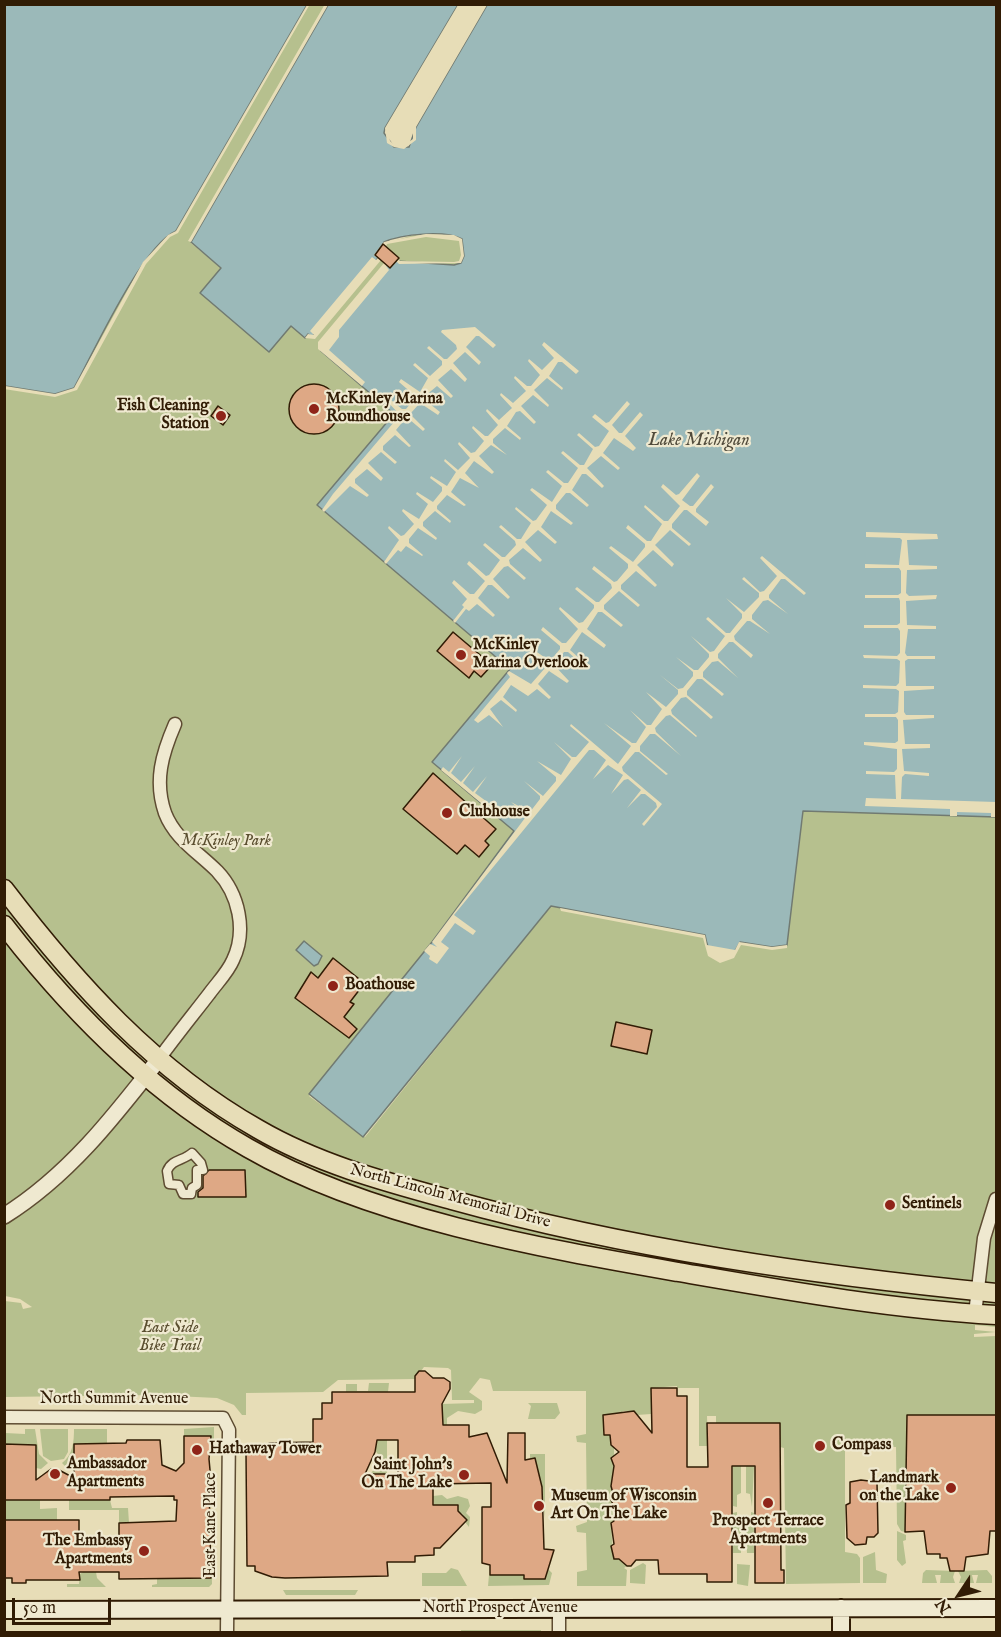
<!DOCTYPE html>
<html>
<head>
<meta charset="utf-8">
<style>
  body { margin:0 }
  #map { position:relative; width:1001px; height:1637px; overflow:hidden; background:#e7ddb7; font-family:"IM FELL English",serif }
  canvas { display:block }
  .frame { position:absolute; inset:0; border:6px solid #311c05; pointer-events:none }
  .north { position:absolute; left:929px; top:1565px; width:60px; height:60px; -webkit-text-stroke:4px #efe9d0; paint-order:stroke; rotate:235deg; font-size:16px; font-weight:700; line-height:24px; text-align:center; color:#311c05 }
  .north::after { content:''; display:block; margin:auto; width:21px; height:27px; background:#311c05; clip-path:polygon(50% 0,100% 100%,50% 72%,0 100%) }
  .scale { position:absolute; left:12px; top:1598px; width:99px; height:27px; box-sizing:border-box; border:3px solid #311c05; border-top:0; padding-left:8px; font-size:18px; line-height:21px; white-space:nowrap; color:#311c05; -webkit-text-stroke:4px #efe9d0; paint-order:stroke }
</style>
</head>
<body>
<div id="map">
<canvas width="1001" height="1637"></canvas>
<div class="frame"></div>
<div class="north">N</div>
<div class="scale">50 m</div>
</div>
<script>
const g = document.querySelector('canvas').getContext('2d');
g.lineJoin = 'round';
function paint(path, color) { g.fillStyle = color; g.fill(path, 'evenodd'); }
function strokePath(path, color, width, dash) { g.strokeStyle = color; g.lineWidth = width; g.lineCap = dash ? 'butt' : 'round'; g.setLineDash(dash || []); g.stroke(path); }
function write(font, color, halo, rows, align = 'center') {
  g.font = font + ' "IM FELL English",serif'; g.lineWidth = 4.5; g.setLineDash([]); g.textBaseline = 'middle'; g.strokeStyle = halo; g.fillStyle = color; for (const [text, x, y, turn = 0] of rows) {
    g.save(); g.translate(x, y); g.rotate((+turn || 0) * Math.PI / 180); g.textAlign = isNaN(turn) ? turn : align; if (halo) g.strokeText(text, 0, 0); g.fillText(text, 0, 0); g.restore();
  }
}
paint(new Path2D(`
  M307,5H328L191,243L305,337L383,244L414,235L462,239L464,256L394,414L317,505L510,669L432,762L514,831L432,942L309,1096L365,1137L551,906L705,935L802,824L803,811L996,817V1327L975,1325V1330L996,1332L974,1334V1337L996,1336V1415H907L905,1532L901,1531L897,1524L896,1447L850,1446L845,1451V1552L857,1554L860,1558V1583L786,1584L784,1448L780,1447V1423H716V1416H707L708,1446H699V1388H677V1386L651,1388V1414L637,1415L634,1411H623L619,1415H603L604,1435H614V1456L611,1458L614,1466L611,1486L614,1497L611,1500L614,1521L611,1523C612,1536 612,1547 614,1559H624L627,1566L624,1568L627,1570L626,1586H577V1572L587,1570L586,1533L577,1532L576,1526L587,1522L586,1443L577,1442L576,1436L586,1434V1391H493L490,1380L480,1378L469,1392L482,1401V1410L475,1414L458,1411L447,1418V1426H443L442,1404L474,1403V1400H452L451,1370L448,1368L424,1367L415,1379L338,1380L323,1392L246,1393V1415H242L234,1405L217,1398L154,1395L5,1397V1301L21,1303L23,1309L32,1307L20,1299L5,1296V386L55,394L143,262Z
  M369,1383H389L388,1392L346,1393V1384H357V1391H368Z
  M528,1403H557L560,1413L555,1419H528L531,1406Z
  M387,1423V1479L374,1477L371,1473L382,1460L375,1450L373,1429Z
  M214,1427V1444H211V1437L184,1436V1429Z
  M25,1429H35L39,1454L48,1463L41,1469L36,1468L35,1445L5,1444V1433L25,1434Z
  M40,1429H68V1452L64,1459L51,1461L43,1456Z
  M74,1429H107V1444L74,1466L67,1468L62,1463C73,1455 74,1441 74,1429Z
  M530,1454H545V1518L542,1487L535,1458L530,1459Z
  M733,1466H741V1493L737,1495V1507L733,1506Z
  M746,1466H754L752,1507L750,1494L746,1493Z
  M442,1495L447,1499L458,1496L468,1499L470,1506L466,1513L470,1517L469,1527L465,1522L463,1514L458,1512V1505H434L433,1496Z
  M5,1500H40V1509L57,1508V1520H5Z
  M69,1500H110L112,1508H128L129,1523H119V1510H69Z
  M737,1512V1525L741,1526V1553H733V1513Z
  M751,1512L754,1513V1553H747L746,1527L751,1526Z
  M897,1531L906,1535V1540L903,1541L906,1563L902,1566L897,1560Z
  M211,1544L212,1584L209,1587H152V1585L157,1584V1579L211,1577Z
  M875,1552L876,1570L887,1574L886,1583H863V1557Z
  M643,1563L646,1565L645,1584L630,1583V1570Z
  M737,1564L750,1565L748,1586L737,1584Z
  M451,1568L458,1570L467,1586H422V1573H446Z
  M547,1568L552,1573L549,1585L488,1586L489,1575H524V1579H545Z
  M926,1570L955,1571L953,1577L955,1583H940L941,1575H935L937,1583H922L923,1573Z
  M987,1570L992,1576V1583H976L978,1575H972L974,1583H959L961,1577L958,1571Z
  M83,1572H96L97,1578L106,1587H67V1584H79L80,1574Z
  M283,1590H358L355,1595H286Z
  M461,1630H541V1632H461Z`), '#b6c08e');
const water = new Path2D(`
  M4,5H307L176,231C141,247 94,352 74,388L55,394L5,386Z
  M328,5H458L385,128L384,133L394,147H409L416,127L487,5H996V817L803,811L787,945L772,947L740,942L732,956C713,964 708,952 705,935L551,906L363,1137L309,1094L432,942L514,831L432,762L510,669L317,505L394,414L321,351V344L386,265L396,261L454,265L461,263L464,256L462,239C445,230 402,234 384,242L378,258L312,337L308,334L305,338L291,326L269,352L200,293L221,268L191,242Z
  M304,941L322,956L318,964L314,966L296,950Z`);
paint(water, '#9bb9b9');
strokePath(water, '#717a71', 1.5);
paint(new Path2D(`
  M310,4L178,233L170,237L146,264L77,390L55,397L4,389L5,386L55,394L74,388L143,262L168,235L176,231L307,5Z
  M325,4L328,5L191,242L188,241Z
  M461,4L388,129L390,141L395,145L403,146L413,139V125L483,4L487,5L416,127V140L404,149L394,147L387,143L385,128L458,5Z
  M426,234L454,235L462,239L464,256L461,263L399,264L396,261L390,268L386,266L389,270L339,330V337L329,350L365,382L362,386L318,349V342L384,263L398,259L400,261L454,262L459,261L461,255L459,241L426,237L387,244L381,260L315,339L305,338L308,334L314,335L310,331L372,257L376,260L378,258L374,255L384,242Z
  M475,327L496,345L493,348L479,336H476L466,347L481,362L479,365L465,352L453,363L467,379L465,382L451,369L438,380L453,396L451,398L437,386L425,396V400L440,412L438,415L420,403L410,414L425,429L423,431L409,419H405L396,430L411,446L409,447L395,435L383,446V450L397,462L395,464L381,452L368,463L383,478L381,481L367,469L355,479V483L369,495L367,497L350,486L324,512L322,510L333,494L400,415L384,398L386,396L402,409H406L415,398L414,395L399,382L401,379L420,392L428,378L413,365L415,363L430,376L442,365V361L427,348L429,346L444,359H447L457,349L456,345L441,332L442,330Z
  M544,342L579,371L576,374L562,362H558L549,376L563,388L562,390L547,378L534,390L549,405L548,407L533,395L521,406L536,422L534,424L520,411L516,412L507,426L521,438L520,440L505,428L493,439V443L507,455L491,445L479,456L494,472L492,474L474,461L465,473L479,488L460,478L451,492L466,505L464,506L447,495L437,506V509L451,521L450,523L435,511L423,522V526L437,538L436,540L418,528L409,539V543L423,555L422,556L406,546L401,552L398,550L386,564L384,562L399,540L388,528L389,526L401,536L404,535L414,524L402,511L403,509L419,519L428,504L416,494L417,492L433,502L442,491V487L430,478L431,476L447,486L456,472L444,461L445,459L458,470L470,458L458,444L459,442L471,453L475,452L484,441L472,428L473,426L485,436H488L498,425L486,411L487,409L499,420L512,408L500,395L501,393L513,403L526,391L514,378L515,376L527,386H531L540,375L528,361L529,359L542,370L554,358L542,345Z
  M627,401L630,404L612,425L619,433H622L640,412L643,415L625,436L636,448L633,451L614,438L603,453L620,468L618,470L601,456L587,468L604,486L602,488L586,474H582L572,490L589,505L587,507L570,493H566L556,505V509L573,523L571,525L551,511L541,527L557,542L555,544L538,530L525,542L542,560L540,562L523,548L509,560L510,564L526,578L524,580L508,566L504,567L493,579L510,597L508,599L492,585H488L478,598L495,615L493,617L477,604L469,611L466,609L455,623L453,621L464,607L462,605L467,599L452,583L454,580L470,594H474L485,581L467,564L469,561L486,576L489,575L500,560L483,545L485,543L502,557H505L516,545L515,541L499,527L501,525L517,539H521L531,523L515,509L516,507L533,521L536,520L547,505L530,490L532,488L552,502L562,486L546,472L548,470L564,483H568L578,468L561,453L563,451L580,465H584L593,449L577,435L579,433L595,447L599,446L609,431L592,417L595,414L606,423L609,422Z
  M697,473L700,476L682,500L690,506H693L711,484L714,487L696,509V512L709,522L706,526L687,510H684L672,524V528L691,544L689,546L670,530L655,545L674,564L672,567L653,550L637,565L657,585L655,587L636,571L621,585V589L640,605L638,607L619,591L604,605V609L623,625L621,627L602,612H598L587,629L606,645L604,648L582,632L570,650L586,664L584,666L568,652H564L554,665L569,681L567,683L549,671L538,684L551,697L549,699L537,689L528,696L511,685L503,697L517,710L516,712L501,700L490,709L503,727L489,715L478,723L474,720L510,677L507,673L509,671L531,684L545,668V664L526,648L528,646L550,661L560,649V646L541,630L543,627L562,643H566L578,629L559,609L560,607L579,623L583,622L594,608V605L575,589L577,587L596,602H599L612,588L611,584L592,569L594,566L614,582L617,581L628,568V564L609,548L611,546L633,562L645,547V544L626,528L628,525L647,541H651L662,524L644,507L645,505L664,521H668L680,506L661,487L663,484L676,495L679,494Z
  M866,532L937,534L938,539L907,540L909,565L937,566V569L907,570L906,593L909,596L937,595L936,599L906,601L907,625L936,626V629H908L905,653L907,656H935V659H908L905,661L906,686H934V689L904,691V712L906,715H934V718L903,720L905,744H930V748L902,749L904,771L929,773V776L905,774L902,777L901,799L996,802V817H991V813L957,812V816H950V809L865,806L866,798L896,799L895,775L866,774V771L894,772L897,769V749L864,745V742L895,743L898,741V720L896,717H865V714H895L898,712L899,691L896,689L863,688V685L896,686L899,683L900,661L897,659L864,658L863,655L897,656L900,653V631L898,628H864V625H897L900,623V601L899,598H865V595H898L901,593V571L899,568H865V564L899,565L902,540L900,538L866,537Z
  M762,556L806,593L804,595L785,579H781L769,595V598L788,614L768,600L763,601L752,615V619L770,634L750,621H747L734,636L735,640L753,655L751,658L733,642H729L718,654V658L738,678L718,661L712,662L703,672V677L724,694L722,696L702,679H697L687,691V695L713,717L711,719L686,697L681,698L671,710L672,714L697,736L696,737L670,715L666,716L655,728L656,732L681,756L655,734H650L640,746V751L668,774L666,775L639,752H635L622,767L623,771L662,804L644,826L642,824L657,807L656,803L645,794H641L627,808L641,790L628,779L624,780L611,794L623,775L608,765L593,779L606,760L594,750H589L454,915L476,931L473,935L455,923L441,942L449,948L437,964L429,959L430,956L424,951L430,944L437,947L432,942L525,818V814L511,802L530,812L540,799V796L524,781L543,796L556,781V777L537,761L561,775L571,759L554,742L572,757H576L589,742L570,726L571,724L618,764L631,746L604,723L632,743H636L646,727L630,710L647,725H651L662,709L646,692L666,707L678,694V690L660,675L678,689L683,688L693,676V672L676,657L694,670H698L709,657V654L691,636L710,652L714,651L725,636L706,619L708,617L726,633H730L742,618V614L726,598L744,612L759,597V593L742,579L744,577L760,592L764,591L777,576L760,558Z
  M462,756L451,773L461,782L475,766L463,783L473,792L487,776L475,793L490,804L487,808L441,770L443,767L449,772Z
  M560,908L705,935L707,945L735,950L739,942L772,947L787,945V948L772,950L741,945L734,958L720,963L708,956L703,938L561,911Z`), '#e7ddb7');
const building = new Path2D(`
  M383,244L399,258L390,268L375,255Z
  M289 409a25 25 0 1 1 50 0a25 25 0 1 1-50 0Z
  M218,406L230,415L223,425L211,416Z
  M453,632L492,665L481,677L474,671L469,678L437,651Z
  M433,773L496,829L485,841L489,845L479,857L465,845L457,854L403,809Z
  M333,958L358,978L360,989L350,1002L354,1004L344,1017L357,1029L349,1038L295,998L311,972L318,978Z
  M616,1022L652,1030L647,1054L611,1046Z
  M209,1170H245L246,1197H198V1192L203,1188V1176Z
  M419,1371H425L433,1378H444L450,1382V1389L442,1404L443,1425H469V1437L487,1433L507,1483L508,1433H525V1460L535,1458L542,1487L544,1549L554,1550L545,1579H524V1575H490V1565L482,1563V1507H491V1483L433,1484V1505H458V1511L467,1520L440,1548H434V1555L415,1556V1562H387L388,1576L285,1578L272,1577L255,1571V1566H247L246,1453L270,1443L313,1442V1419H322V1403H332V1392H415V1376ZM377,1440H398V1474H365L375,1452Z
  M651,1388H677V1396H687V1467H708L707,1423H780L781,1570H784V1583H755V1466H732V1582H707V1574H659L658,1560H636L631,1566H627L619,1559H614L611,1546L614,1544L611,1523L614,1521V1507L611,1500L614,1497L611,1486L614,1466L611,1458L619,1452L611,1445L610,1435H604L603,1415L634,1411L652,1433Z
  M907,1415H996V1531H990L988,1554L966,1557L964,1571H950L947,1558H940V1554H927L924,1531L905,1532Z
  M184,1436H211L209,1459L211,1481L209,1483L211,1578L119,1579V1572H79L80,1580H26V1583H12V1578H4V1520H79V1540H119V1523L176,1521L177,1500H174V1496L110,1497V1500H4V1444L36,1445V1480L51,1469L59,1470L74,1478V1444L126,1443L127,1440H160L162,1465L176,1471L184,1463Z
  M861,1480L877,1482L878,1533L874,1537H867L866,1544L855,1545L847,1538L846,1505L850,1503V1482Z`);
paint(building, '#dea885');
strokePath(building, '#311c05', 1.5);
const pedestrian = new Path2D(`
  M192,1153L201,1163L203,1170H197V1185L192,1188L191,1194H183L179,1185L169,1184L167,1171C172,1159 183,1161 192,1153Z`);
const minor = new Path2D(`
  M159,1059C175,1037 192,1016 209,994C217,983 228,972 233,960C247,931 239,894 217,871C198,852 175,839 165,813C154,781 162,754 175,724
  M975,1314L984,1238L996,1199
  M4,1417L223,1418L229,1430L227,1632
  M559,1632V1609`);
const tertiary = new Path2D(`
  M4,1216C68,1176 113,1118 159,1059`);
const secondary = new Path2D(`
  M4,1610L996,1608
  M841,1632V1608`);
const primary = new Path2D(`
  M4,889C76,983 154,1070 258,1129C318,1164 386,1182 452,1200C629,1249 814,1275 996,1293
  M4,925C72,1013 151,1093 248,1148C369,1218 541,1248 678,1272C783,1290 889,1309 996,1315`);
strokePath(pedestrian, '#5e4c32', 11);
strokePath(minor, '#5e4c32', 15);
strokePath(tertiary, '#5e4c32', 18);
strokePath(secondary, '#311c05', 20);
strokePath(primary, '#311c05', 21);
strokePath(pedestrian, '#efe9d0', 8);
strokePath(minor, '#efe9d0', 12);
strokePath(tertiary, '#efe9d0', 15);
strokePath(secondary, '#efe9d0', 16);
strokePath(primary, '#e7ddb7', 18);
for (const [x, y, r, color] of [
  [314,409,6,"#8f2418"],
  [221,416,6,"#8f2418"],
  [461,655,6,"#8f2418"],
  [447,813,6,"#8f2418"],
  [333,986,6,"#8f2418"],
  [890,1205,6,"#8f2418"],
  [820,1446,6,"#8f2418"],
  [197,1450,6,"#8f2418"],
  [55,1474,6,"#8f2418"],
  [464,1475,6,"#8f2418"],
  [951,1488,6,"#8f2418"],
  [768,1503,6,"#8f2418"],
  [539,1506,6,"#8f2418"],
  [144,1551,6,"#8f2418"]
]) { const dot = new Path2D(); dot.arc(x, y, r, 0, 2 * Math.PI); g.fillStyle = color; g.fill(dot); strokePath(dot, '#efe9d0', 2); }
write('bold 16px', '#311c05', '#efe9d0', [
  ["McKinley Marina",326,400],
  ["Roundhouse",326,418],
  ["Fish Cleaning",209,407,"right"],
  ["Station",209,425,"right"],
  ["McKinley",473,646],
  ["Marina Overlook",473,664],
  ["Clubhouse",459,813],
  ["Boathouse",345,986],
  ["Sentinels",902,1205],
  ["Compass",832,1446],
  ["Hathaway Tower",209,1450],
  ["Ambassador",67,1465],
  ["Apartments",67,1483],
  ["Saint John's",452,1466,"right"],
  ["On The Lake",452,1484,"right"],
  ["Landmark",939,1479,"right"],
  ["on the Lake",939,1497,"right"],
  ["Museum of Wisconsin",551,1497],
  ["Art On The Lake",551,1515],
  ["Prospect Terrace",768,1522,"center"],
  ["Apartments",768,1540,"center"],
  ["The Embassy",132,1542,"right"],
  ["Apartments",132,1560,"right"]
], 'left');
write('italic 16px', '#594d2e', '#efe9d0', [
  ["McKinley Park",226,842],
  ["East Side",170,1329],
  ["Bike Trail",170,1347]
]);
write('16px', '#311c05', '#efe9d0', [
  ["North Lincoln Memorial Drive",450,1197,15],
  ["North Summit Avenue",114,1400],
  ["East Kane Place",212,1525,-90],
  ["North Prospect Avenue",500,1609]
]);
write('italic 18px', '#514b3b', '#efe9d0', [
  ["Lake Michigan",699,441]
]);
</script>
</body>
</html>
